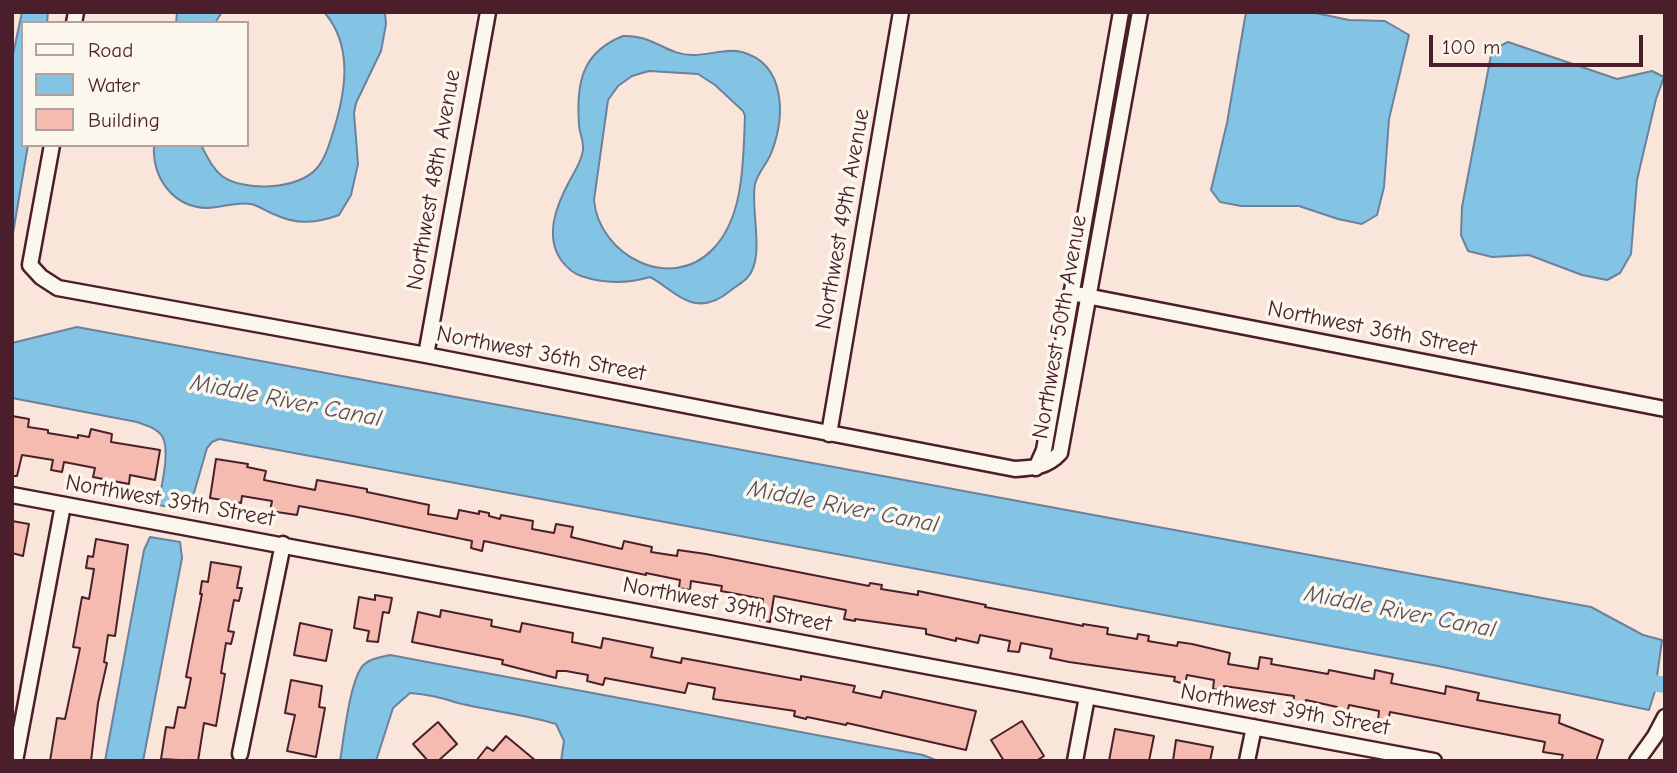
<!DOCTYPE html>
<html>
<head>
<meta charset="utf-8">
<style>
  body { margin:0 }
  #map { position:relative; width:1677px; height:773px; overflow:hidden; background:#fae5da; font-family:"Comic Neue",sans-serif }
  canvas { display:block }
  .frame { position:absolute; inset:0; border:14px solid #4a1f2b; pointer-events:none }
  .legend { position:absolute; left:21px; top:21px; width:228px; height:126px; box-sizing:border-box; background:#fbf7ec; border:2px solid #b4a19f; margin:0; padding:9px 12px; list-style:none; font-size:21px; color:#4a1f2b }
  .legend li { display:flex; align-items:center; gap:14px; height:35px }
  .legend b { width:35px; border:2px solid #b4a19f }
  .scale { position:absolute; left:1429px; top:35px; width:214px; height:32px; box-sizing:border-box; border:4px solid #4a1f2b; border-top:0; padding-left:9px; font-size:21px; line-height:24px; white-space:nowrap; color:#4a1f2b; -webkit-text-stroke:5px #fbf7ec; paint-order:stroke }
</style>
</head>
<body>
<div id="map">
<canvas width="1677" height="773"></canvas>
<div class="frame"></div>
<ul class="legend">
<li><b style="height:9px;background:#fbf7ec"></b>Road</li>
<li><b style="height:19px;background:#83c3e4"></b>Water</li>
<li><b style="height:19px;background:#f6bbb0"></b>Building</li>
</ul>
<div class="scale">100 m</div>
</div>
<script>
const g = document.querySelector('canvas').getContext('2d');
g.lineJoin = 'round';
function paint(path, color) { g.fillStyle = color; g.fill(path, 'evenodd'); }
function strokePath(path, color, width, dash) { g.strokeStyle = color; g.lineWidth = width; g.lineCap = dash ? 'butt' : 'round'; g.setLineDash(dash || []); g.stroke(path); }
function write(font, color, halo, rows, align = 'center') {
  g.font = font + ' "Comic Neue",sans-serif'; g.lineWidth = 7; g.setLineDash([]); g.textBaseline = 'middle'; g.strokeStyle = halo; g.fillStyle = color; for (const [text, x, y, turn = 0] of rows) {
    g.save(); g.translate(x, y); g.rotate((+turn || 0) * Math.PI / 180); g.textAlign = isNaN(turn) ? turn : align; if (halo) g.strokeText(text, 0, 0); g.fillText(text, 0, 0); g.restore();
  }
}
const water = new Path2D(`
  M22,12H48L47,23H23V145H28L12,239V59Z
  M177,12H222L215,23H176Z
  M324,12H385L386,24L381,51L356,103L354,113L358,164L351,195L339,215C317,223 297,225 276,215C267,212 260,206 251,204C237,201 222,208 207,208C173,207 152,178 154,145H201C207,156 212,168 222,176C244,192 299,190 317,168C326,157 330,142 334,129C346,90 353,45 324,12Z
  M1246,12H1311L1349,20L1385,21L1409,35L1389,119L1384,187L1377,215L1362,224L1338,219L1299,206H1241L1220,202L1211,190L1227,123Z
  M623,36C653,34 667,56 694,55C710,55 726,48 742,52C786,64 785,116 772,151C768,163 758,172 755,184C750,210 766,258 747,278C742,283 735,287 730,291C718,301 705,306 691,302C675,297 664,284 650,277C626,284 605,284 581,276C572,273 567,268 561,260C544,235 557,204 570,180C575,171 582,160 583,150C584,141 579,132 579,124C576,83 582,52 623,36ZM649,71L698,74L715,85L743,111L745,116C743,158 745,216 713,249C671,293 599,256 594,200L608,100L618,86L632,76Z
  M1508,42L1617,79L1652,71L1664,77L1656,99L1637,180L1631,254L1620,273L1607,280L1582,275L1529,255L1492,257L1468,251L1461,235L1462,207L1492,50Z
  M77,327L1591,607L1643,635L1662,640L1655,691L1649,710L1438,666L219,439L212,442L207,448L189,510L158,505C161,488 171,450 162,436C156,428 146,425 137,422L12,398V343Z
  M150,537L180,542L182,558L143,761H105L144,550Z
  M390,655L923,755L938,761H561L564,741L556,724C524,714 491,711 458,703C441,698 428,694 410,693L393,708L376,761H340C344,737 349,687 361,668C367,659 380,657 390,655Z`);
paint(water, '#83c3e4');
strokePath(water, '#6c819a', 2);
strokePath(new Path2D(`
  M1636,680L1665,685`), '#83c3e4', 16);
const building = new Path2D(`
  M12,416L29,419L28,427L48,430V433L78,438V435L89,437L91,429L112,434L111,442L160,450L155,480L130,475L129,484L113,481L93,477L95,468L64,462L62,472L51,470L53,460L22,455L17,476H12Z
  M216,459L248,464L247,467L266,471L264,480L315,490L317,480L367,489V492L429,505L428,514L457,519L459,510L479,514V511L489,513V516L500,519L501,515L533,521L532,529L554,533L556,524L573,527L571,537L622,549L624,541L652,547L651,552L677,556L678,550L706,554L869,586L870,583L882,585L881,589L918,595V591L986,605L985,607L1083,626V624L1108,628L1107,634L1137,639L1138,634L1149,636L1148,641L1177,646L1178,642L1192,644L1230,653L1228,664L1258,669L1260,657L1272,659L1271,664L1328,674L1329,670L1374,679L1375,670L1393,674L1391,683L1445,694L1446,686L1479,693L1477,700L1560,715L1559,723L1603,740L1596,761H1561L1563,755L1543,752L1545,742L1390,712L1388,722L1378,720L1379,711L1349,705L1347,714L1336,712L1337,707L1306,700L1304,706L1293,704L1294,696L1224,686L1223,691L1213,689L1214,680L1187,675L1185,684L1174,681L1175,677L1069,662L1050,658L1052,649L1021,643L1019,652L1008,651L1010,641L980,635L978,643L956,638V641L926,634V629L855,619V621L844,619L846,610L774,596L770,622L760,620L763,599L721,591L722,586L691,581L690,590L679,588L680,580L646,573V575L484,541L482,551L471,548L472,541L353,516L299,506L297,515L270,511L272,501L242,496L241,503L210,498Z
  M12,521L29,524L23,556L12,553Z
  M96,539L128,545L115,636L108,635L104,662L107,663L98,703L91,761H50L57,718L65,719L80,648L73,647L82,597L89,599L94,569L86,568L88,556L93,557Z
  M211,562L241,567L237,588H242L239,601L234,600L228,631L234,632L231,644L226,643L221,673L225,674L216,726L204,723L198,761L161,759L166,727L174,728L178,707L185,708L191,678L186,677L202,594H200L202,581L208,582Z
  M375,595L392,598L389,613L383,612L378,642L367,641L369,631L354,628L359,597L375,600Z
  M441,610L492,620L491,626L520,632L522,623L573,633L572,642L601,648L603,638L653,648L651,657L681,663L682,658L801,680V676L855,686L853,692L881,698L883,691L976,711L966,750L847,723L846,725L807,717L806,719L794,716L795,711L713,699L715,688L688,683L685,693L605,678L603,685L587,681L588,675L566,671H557L556,678L502,664L503,660L412,642L418,612L440,617Z
  M300,623L332,630L326,661L294,655Z
  M291,680L322,686L319,707L325,708L316,757L287,751L295,715L285,713Z
  M1022,721L1044,756L1036,761H1004L991,740Z
  M438,722L457,744L438,761H428L413,744Z
  M1115,729L1154,736L1149,761H1109Z
  M506,736L536,761H476L487,747L493,751Z
  M1176,740L1213,747L1210,761H1173Z`);
paint(building, '#f6bbb0');
strokePath(building, '#4a1f2b', 2);
const minor = new Path2D(`
  M74,23L76,12
  M52,145L30,265L41,277L58,288L426,355L1015,469C1033,468 1047,467 1060,453L1140,12
  M1071,293L1665,409
  M426,355L488,12
  M829,434L901,12
  M1036,468L1044,450L1121,12
  M12,495L1434,761
  M240,754L283,544
  M15,761L63,505
  M1075,761L1087,697
  M1247,761L1254,727
  M1637,761L1655,736L1665,717`);
strokePath(minor, '#4a1f2b', 19);
strokePath(minor, '#fbf7ec', 14);
write('23px', '#4a1f2b', '#fbf7ec', [
  ["Northwest 48th Avenue",434,180,-80],
  ["Northwest 49th Avenue",843,219,-80],
  ["Northwest 50th Avenue",1060,327,-80],
  ["Northwest 36th Street",1372,329,11],
  ["Northwest 36th Street",541,354,11],
  ["Northwest 39th Street",170,501,10],
  ["Northwest 39th Street",727,605,11],
  ["Northwest 39th Street",1285,710,10]
]);
write('italic 24px', '#5b5062', '#fbf7ec', [
  ["Middle River Canal",286,401,11],
  ["Middle River Canal",843,507,11],
  ["Middle River Canal",1400,612,11]
]);
</script>
</body>
</html>
